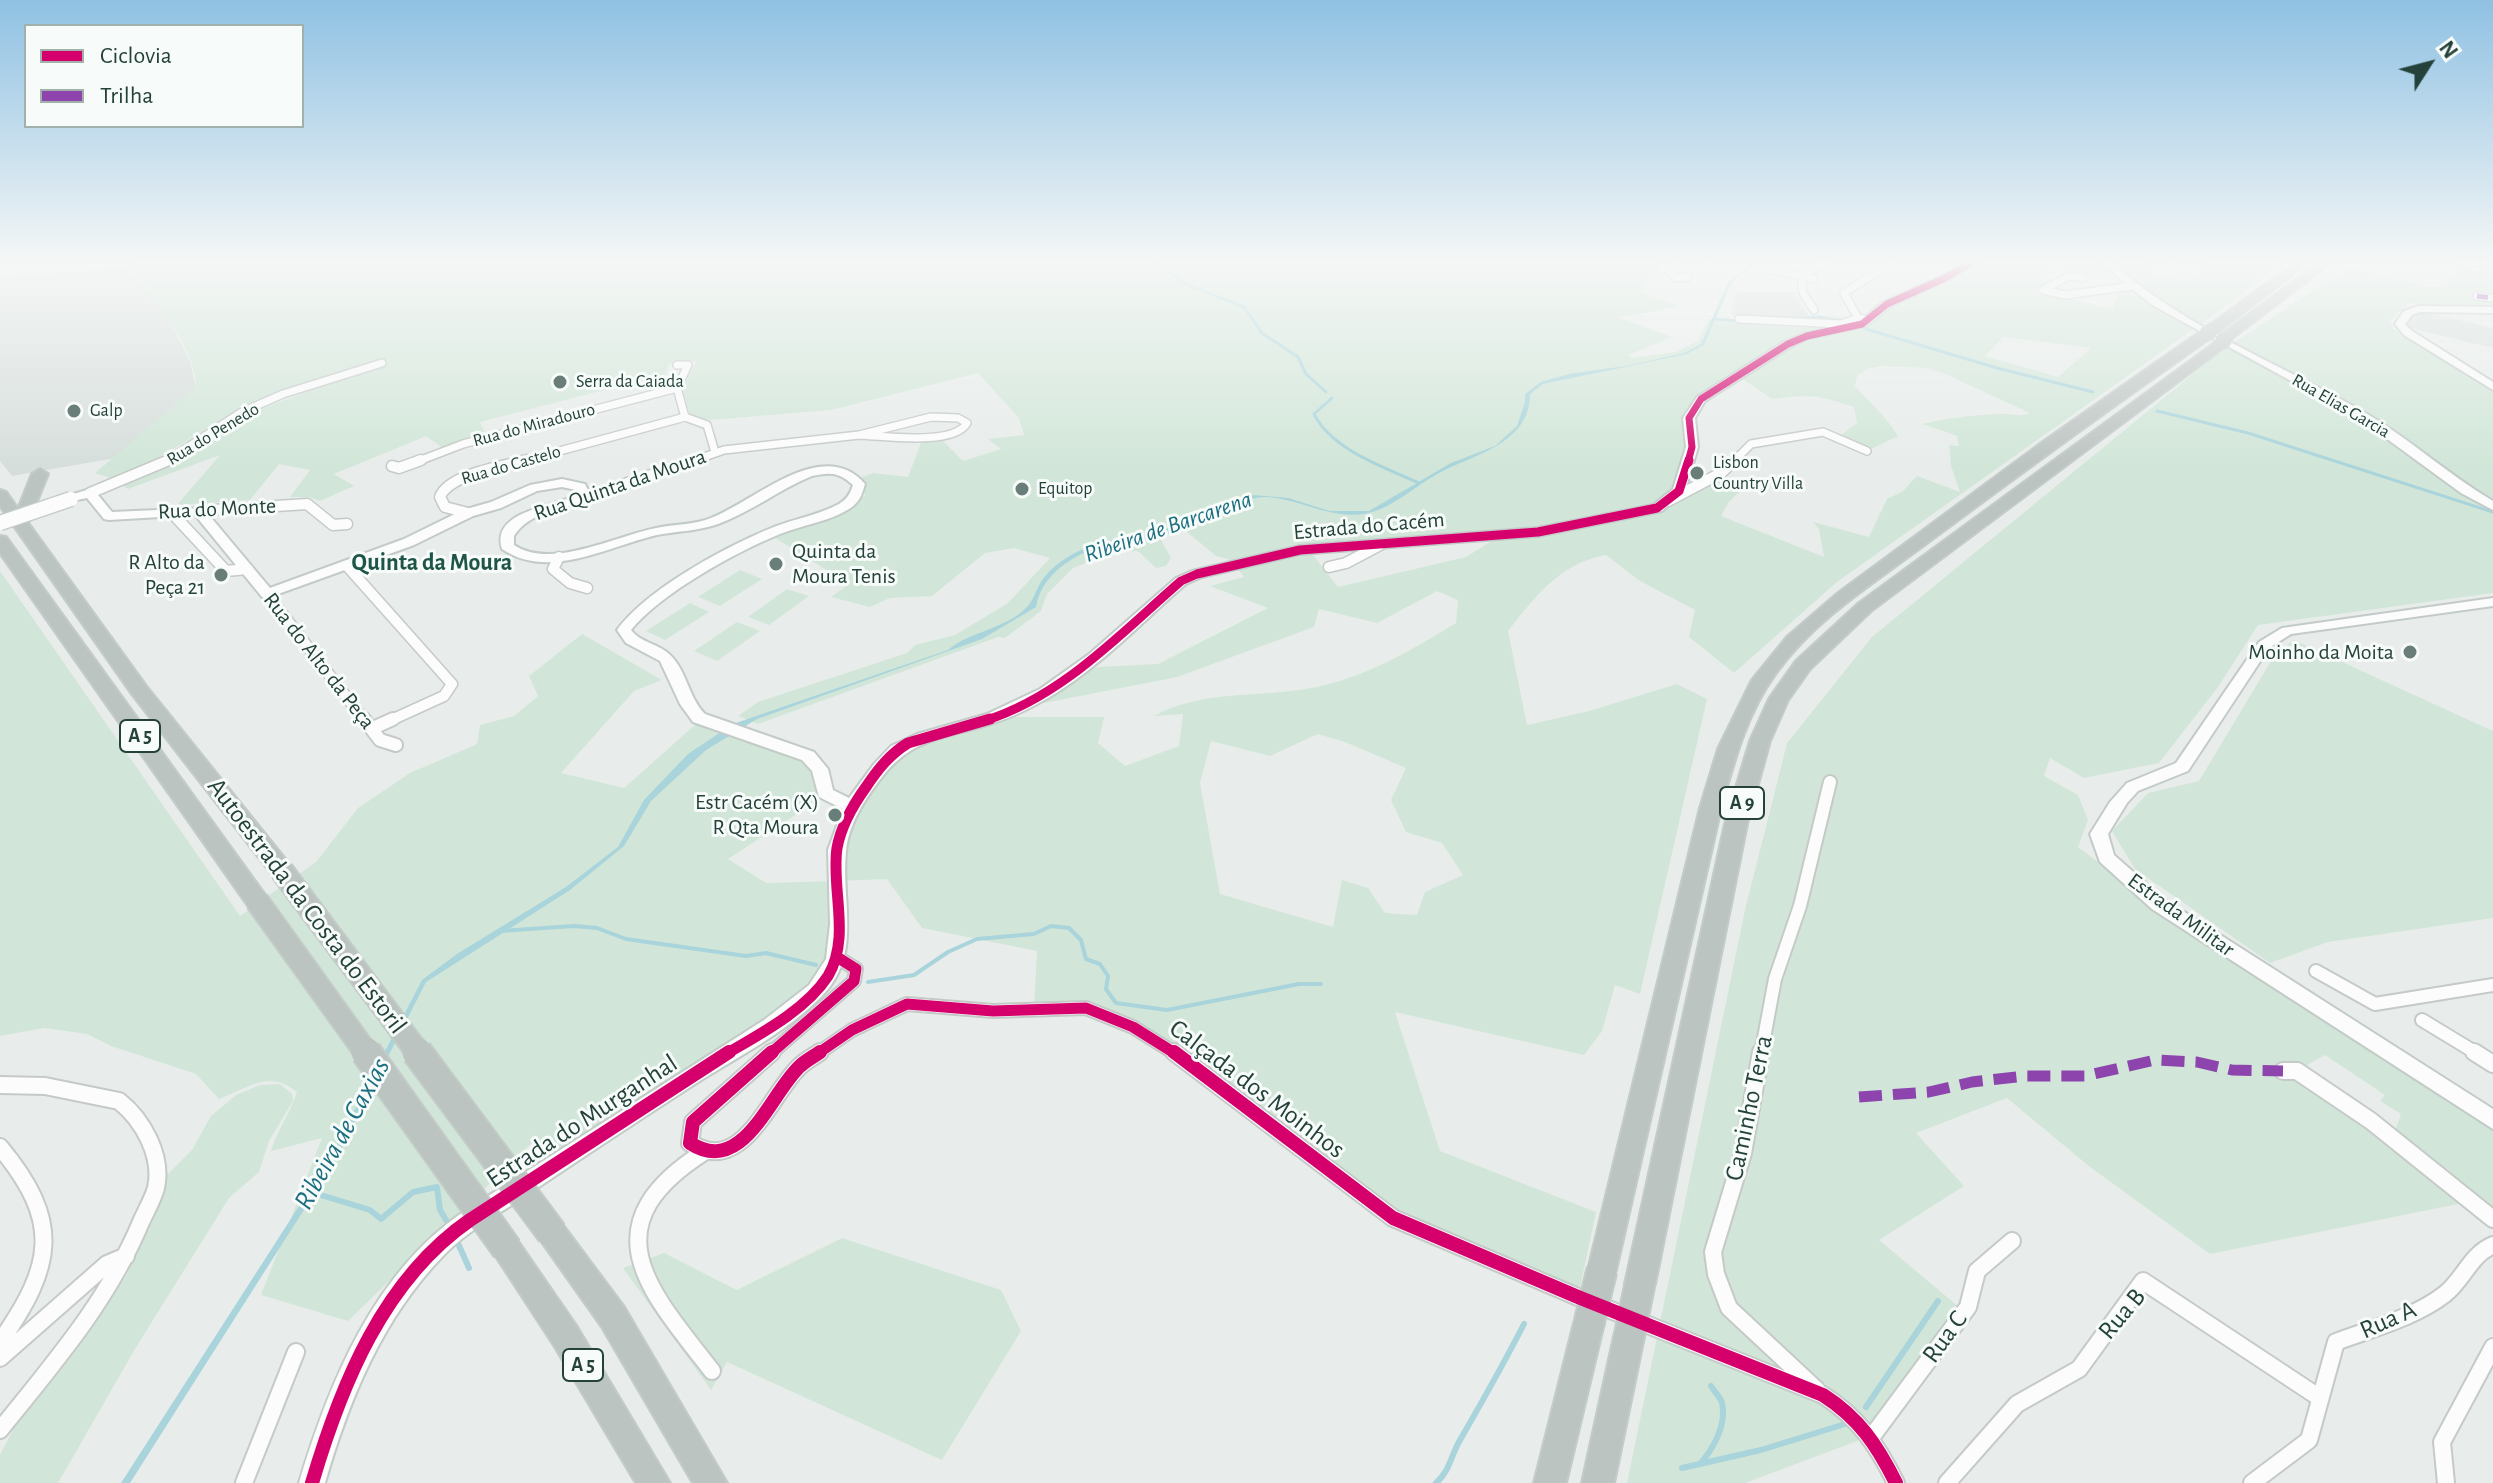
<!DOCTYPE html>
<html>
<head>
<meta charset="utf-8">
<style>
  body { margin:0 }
  #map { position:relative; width:2493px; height:1483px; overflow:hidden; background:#e8edeb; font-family:"Alegreya Sans",sans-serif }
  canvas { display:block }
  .legend { position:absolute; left:24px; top:24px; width:280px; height:104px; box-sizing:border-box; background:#f7fbf9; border:2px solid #a3b1ad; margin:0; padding:10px 14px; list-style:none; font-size:24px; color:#24423a }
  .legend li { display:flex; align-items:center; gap:16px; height:40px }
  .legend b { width:40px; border:2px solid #a3b1ad }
  .north { position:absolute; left:2389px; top:24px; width:80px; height:80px; -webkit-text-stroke:6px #f7fbf9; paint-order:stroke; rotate:54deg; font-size:22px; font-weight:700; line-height:32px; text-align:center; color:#24423a }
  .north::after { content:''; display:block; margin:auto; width:28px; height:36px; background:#24423a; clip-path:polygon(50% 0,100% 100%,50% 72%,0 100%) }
</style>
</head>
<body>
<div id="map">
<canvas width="2493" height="1483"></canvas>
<ul class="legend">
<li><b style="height:10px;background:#d6006c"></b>Ciclovia</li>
<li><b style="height:10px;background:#8e44ad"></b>Trilha</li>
</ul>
<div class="north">N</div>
</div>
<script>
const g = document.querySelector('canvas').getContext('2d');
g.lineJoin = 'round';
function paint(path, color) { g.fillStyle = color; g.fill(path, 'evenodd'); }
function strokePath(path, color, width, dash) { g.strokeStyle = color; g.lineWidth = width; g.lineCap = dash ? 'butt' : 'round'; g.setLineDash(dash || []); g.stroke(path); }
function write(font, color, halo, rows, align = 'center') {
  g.font = font + ' "Alegreya Sans",sans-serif'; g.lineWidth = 6; g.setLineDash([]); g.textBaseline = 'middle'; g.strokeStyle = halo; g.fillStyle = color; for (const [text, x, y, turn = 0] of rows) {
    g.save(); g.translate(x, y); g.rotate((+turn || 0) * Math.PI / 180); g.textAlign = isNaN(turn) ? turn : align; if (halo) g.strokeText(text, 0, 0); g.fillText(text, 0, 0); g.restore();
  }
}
paint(new Path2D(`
  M125,267L164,309L190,361L196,388L116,458L12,476L0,461V277Z
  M1736,291L1799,292L1795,295L1810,317L1782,319L1731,315Z
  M2416,310L2493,328V348L2401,326Z`), '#d6dedb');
paint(new Path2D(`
  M138,260H1660V273L1640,292L1680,306L1619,318L1673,337L1628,355L1633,358L1676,352L1698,341L1709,319L1768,326L1843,329L1858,326L1881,308L1975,260H2100L2118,278L2025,261L2057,272L2042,280L2047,283L2038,288L2039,292L2113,309L2119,290L2127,291L2195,328L1837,582L1734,673L1689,637L1695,610L1640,581L1606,555C1560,563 1535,597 1508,631L1527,725L1589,711L1677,684L1707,699L1640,994L1615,985L1602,1031L1584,1055L1395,1012L1440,1151L1596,1212L1578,1297L1393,1218L1133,1027L1086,1008L1034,1010L1037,951L922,928L887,879L836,881L826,979L550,1167L537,1138L348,1321L261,1295L322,1138L271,1151C277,1130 290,1114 297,1092C269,1069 250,1087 219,1099L196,1074L111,1046L87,1034L44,1028L0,1036V571L240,916L316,862L358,808L410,773L477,744L480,725L514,716L538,696L529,676L582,634L662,680L634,691L561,773L624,788L696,724L796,757L809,767L818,800L728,859L766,883L835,881L853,807L906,751L1013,717H1104L1098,743L1125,766L1179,746L1183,714L1154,716C1202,689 1264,698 1317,687C1368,676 1412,650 1456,623L1458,600L1437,591L1377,623L1319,609L1314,627L1177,677L1044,703L1047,696L1097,667L1158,664L1268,608L1210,586L1244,577L1231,560L1216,556L1186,531L1159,536L1171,558L1166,566L1156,568L1138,551L1114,552L1073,568L1047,594L1041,611L1005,638L998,637L758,724L738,716L758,702L907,653L915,645L955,635L1008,603L1050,558L1014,548L985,553L932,596L890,598L870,607L831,597L849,584L772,536L844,512L865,495L860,478L873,473L908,477L922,440H942L963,461L1001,449L988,439L1024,435L1019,418L978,373L831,410L710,420L691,417L682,389L697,361L669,364L666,374L480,422L486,436L443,448L426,436L334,474L354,486L320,501L309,497H290L310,470L279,464L250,500L177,505L220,455L128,489L121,485C159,469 190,447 225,427C257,407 294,399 328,383L246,405L145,466L114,479L95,473L196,387C197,349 151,292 125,267ZM2003,337L2090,348V349L2058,377L1985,356ZM1883,366L1927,368L1945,374L2030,413C2018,418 2011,413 1999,414C1973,415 1947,418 1922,424L1957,436L1959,446L1949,445L1951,466L1960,492L1917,476L1902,492L1887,499L1869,537L1813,522L1819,529L1824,557L1721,516L1728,503L1741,490L1716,479L1671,499L1692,447L1689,418L1701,399L1738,376L1772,399C1809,394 1819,395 1854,407L1857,423L1837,438L1867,451L1898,436C1885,415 1871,404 1855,386L1857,376L1866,369ZM1506,532L1466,557L1338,587L1306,546ZM1318,734L1345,742L1406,768L1391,800L1406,832L1442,843L1463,875L1425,892L1417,915L1385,913L1368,888L1342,880L1333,927L1220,894L1200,783L1211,741L1270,756Z
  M2114,260H2138L2154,264L2152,273L2186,280L2200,274L2199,266L2208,260H2288L2200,325L2127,278Z
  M2486,265H2493V291H2483L2493,299V306L2409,303L2389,322L2394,329L2493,393V593L2258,625L2218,687L2159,763L2084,778L2050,758L2044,776L2078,795L2088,820L2078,847L2209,944L2493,1128V1219L2472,1203L2458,1204L2210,1254L2090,1167L2007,1098L1916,1133L1964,1186L1879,1240L1972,1318L1873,1435L1745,1483H1627L1745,910L1787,743L1872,637L2221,351L2349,267L2437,288L2459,267L2481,271ZM2325,1055L2385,1095L2380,1101L2401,1114L2392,1139L2297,1071Z
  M740,570L762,579L720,606L698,597Z
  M787,589L809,596L769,625L748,617Z
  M690,603L709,612L665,640L646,631Z
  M737,622L760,631L717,661L694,651Z
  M2294,640L2493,731V918L2328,942L2270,963L2135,869L2112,831L2148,793L2199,781L2274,656Z
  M280,1084L292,1094L293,1101L269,1141L259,1172L229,1198L135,1349L58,1483H0V1455L15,1426L127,1275L161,1181L192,1150L211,1116L236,1095L260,1085Z
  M842,1238L1001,1290L1021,1331L942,1460L727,1362L711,1390L623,1268L664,1253L737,1290Z`), '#d1e6d8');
paint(new Path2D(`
  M1755,260H1761L1732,282L1704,345L1687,354L1543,384L1530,394C1530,446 1469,455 1434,476C1414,487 1394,506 1372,512C1334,523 1301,498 1265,497C1244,497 1219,516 1198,523C1179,530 1159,537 1140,541C1134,542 1127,540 1122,541C1086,547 1042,569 1036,607L982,639L757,719L706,750L651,801L624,846L570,890L426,982L335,1161L130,1483H121L328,1161L422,980L457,954L566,887L618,847L644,800L688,754L733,724L948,650C970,631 1007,629 1028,606C1034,599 1037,587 1043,579C1062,553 1105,537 1136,538L1216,514L1236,500L1254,495L1288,498L1330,511H1369L1451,463L1495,446L1517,426L1525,402V394L1541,382L1569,374L1626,366L1684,353L1701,344L1728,282Z`), '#a9d4db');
strokePath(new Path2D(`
  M1154,260L1183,283L1244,307L1262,333L1298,357L1306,374L1326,392
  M1715,319L1761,323
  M1792,319L1819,317L1845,321
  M1866,329L1997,368L2093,392
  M1332,398L1314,414C1332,450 1384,467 1419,483
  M2157,411L2248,433L2493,512`), '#a9d4db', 3);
strokePath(new Path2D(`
  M500,931L574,926L597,928L626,939L746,956L766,953L816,965
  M868,982L914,975L948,952L977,939L1034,934L1051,926L1069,928L1081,940L1086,959L1100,964L1108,976L1106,989L1116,1003L1167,1010L1299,984H1321`), '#a9d4db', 4);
strokePath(new Path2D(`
  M311,1192L370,1210L381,1219L413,1192L437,1187L440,1210L446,1220
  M457,1241L469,1268
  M1866,1407L1938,1301
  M1700,1464C1713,1449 1727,1425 1722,1403C1721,1398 1714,1391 1711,1386
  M1682,1468L1761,1450L1845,1424
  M1436,1483C1450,1471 1451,1455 1460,1440C1482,1402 1504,1363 1524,1324`), '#a9d4db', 6);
const streetFar3 = new Path2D(`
  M1681,260L1670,272L1676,278L1688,277
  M2171,260L2177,263
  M2462,265L2493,260
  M1761,267L1813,279
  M1705,268L1711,260
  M1801,276L1803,293L1814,310
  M1801,276L1830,260
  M2084,278L2069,276L2043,290L2065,295L2132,286
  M2477,296L2493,298
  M1739,319L1841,324L1858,318
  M1863,319L1858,318L1844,293L1895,260
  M685,417L707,425L715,452
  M931,417L958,418L967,423C954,446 884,436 859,435Z
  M165,462L242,412L283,394L382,363
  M416,462L463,444L677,388
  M519,462L685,417L677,388L688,365H677
  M690,462L724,450L859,435
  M1733,462L1751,444L1823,432L1867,451`);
const streetFar2 = new Path2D(`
  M392,466L399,468L421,460
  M90,493L169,460
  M581,499L695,460
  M1668,501L1721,473L1735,460
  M198,511L307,504L333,525L347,524
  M171,512L226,571L248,569
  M468,513L445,507L440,497C449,474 504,466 527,460
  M559,557L553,569L570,583L587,588
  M347,566L452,684L444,696L389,721
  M1329,567L1346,563L1380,545
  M267,594L365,721`);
const streetFar1 = new Path2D(`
  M364,719L380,740L396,745
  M373,728L393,719
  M2316,971L2375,1004L2493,985
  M2422,1020L2478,1054
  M770,1054L854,981L856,969L837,957
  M817,1054L852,1030L907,1004L993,1011L1086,1008L1133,1027L1176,1054
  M1761,1054L1775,979L1800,906L1830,782`);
const street = new Path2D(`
  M772,1052L693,1122L690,1143C743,1177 769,1096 799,1067C805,1061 813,1057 820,1052
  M1174,1052L1393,1218L1578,1297L1823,1395C1859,1418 1877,1445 1896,1483
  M1761,1052L1743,1153L1713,1252L1716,1274L1729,1308L1817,1390
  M2474,1052L2493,1064
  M2283,1071H2297L2371,1121L2493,1219
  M0,1085L45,1086L119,1101C143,1120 163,1156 156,1188C153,1199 146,1211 141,1222C108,1301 53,1364 0,1430
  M0,1147C62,1222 54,1265 0,1342
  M704,1152C588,1226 648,1289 712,1371
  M0,1358L107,1264L126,1256
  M1873,1435L1968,1307L1977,1271L2012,1241
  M244,1483L296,1352
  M1947,1483L2017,1404L2079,1369L2143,1281L2320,1398
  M2252,1483L2309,1440L2336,1342C2373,1328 2414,1318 2445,1294C2464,1279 2470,1255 2493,1245
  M2446,1483L2442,1442L2493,1347`);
const secondary = new Path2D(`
  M1969,260H1980L1948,280L1891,306L1866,326L1810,338L1792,346L1705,401L1695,418L1698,447L1685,491L1662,511L1538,536L1300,554L1202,577L1186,584C1141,623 1099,668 1048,698C1029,709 1009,719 987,725C940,739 910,739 879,781C863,802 848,826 846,852C841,903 863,956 821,997C785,1033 738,1057 695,1084C638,1121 580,1159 524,1197C496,1216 466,1232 443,1256C382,1319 349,1400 325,1483H299C329,1383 373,1274 463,1212L764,1020L809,985L826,959L830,924L828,850L843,809L819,797L812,771L802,760L693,722L680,704L660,661L626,643L617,630C646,590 723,548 769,529C792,519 817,516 839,504C847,499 850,494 853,485C839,472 830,472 812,476C780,489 751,512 718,524C699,531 678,531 657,535C609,546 549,581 502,549C490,509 558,507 578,494L576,490L562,487L537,491L501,508L473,516L414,545L267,598L262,597L195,515L109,520L104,519L87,498L67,502V496L90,489L94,490L112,512L203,508L270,588L404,539L463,510L491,502L530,485L562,479L585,484L590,494L585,502C562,508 528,513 514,536V545C551,570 616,536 656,528C674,524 694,525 711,518C755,501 823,435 865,484C862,495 859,503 849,509C828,522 802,525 780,534C736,552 661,593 631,630C641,643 657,643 669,654C687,670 688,697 705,714L814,752L828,769L833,790L849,798L874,764L891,746L917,734L987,714L1040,689L1088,655L1176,578L1192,571L1300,546L1538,528L1653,505L1673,489L1686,447L1683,418L1697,397L1784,342L1803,334L1859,322L1883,302L1942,276Z
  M2101,260H2110C2177,324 2280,364 2362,411C2408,437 2447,474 2493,501V510L2461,493L2357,417L2154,306L2124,283Z
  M2419,306L2493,307V313L2420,312L2412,315L2405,324L2412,331L2493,382V390L2404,335L2395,324L2404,311Z
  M2493,598V606L2291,634L2269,648L2188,771L2138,791L2127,803L2108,834L2114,855L2164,899L2493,1109V1129L2152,909L2100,862L2090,834L2110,802L2127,783L2176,763L2259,642L2282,628Z`);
const highway = new Path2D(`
  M2299,260H2312L2217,333L2211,334L2210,338C2113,406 2018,475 1923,546C1872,584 1814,620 1776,673C1747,712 1734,761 1721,808L1616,1270L1612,1280L1602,1284L1592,1280L1588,1270L1700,808L1718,749L1752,680L1787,637L1838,593L2040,444L2200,332L2206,331L2207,327Z
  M2322,260H2335L2227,342L2226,346L1871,611L1810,669L1788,700L1770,741L1747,824L1655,1284L1650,1294L1640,1298L1630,1294L1625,1284L1725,824L1750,741L1769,699L1796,661L1859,603L2220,339L2221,335Z
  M40,469L48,474L28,523L146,686L290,865L293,871L290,877H274L132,694L0,506V490L6,492L18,509L32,474Z
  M0,536L6,537L265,895L268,901L265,907L257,909L249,907L0,553Z
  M552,1220L562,1224L624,1307L727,1483H693L602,1327L542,1242L538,1233L542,1224Z
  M507,1236L517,1240L577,1327L670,1483H636L555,1347L497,1258L493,1249L497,1240Z
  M1589,1308L1600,1313L1604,1323L1566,1483H1534L1574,1323L1578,1313Z
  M1630,1317L1641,1322L1645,1332L1614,1483H1582L1615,1332L1619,1322Z`);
strokePath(streetFar3, '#c5cac8', 10);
strokePath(streetFar2, '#c5cac8', 13);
strokePath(streetFar1, '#c5cac8', 16);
strokePath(street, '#c5cac8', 20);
strokePath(secondary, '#c3cbc8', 4);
strokePath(highway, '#c3ccc9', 4);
strokePath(streetFar3, '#fcfcfc', 7);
strokePath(streetFar2, '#fcfcfc', 10);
strokePath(streetFar1, '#fcfcfc', 12);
strokePath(street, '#fcfcfc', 16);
paint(secondary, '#fcfcfc');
paint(highway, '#bcc4c2');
const secondaryBridge = new Path2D(`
  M0,523L71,499`);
const highwayBridgeFar2 = new Path2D(`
  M2205,335L2212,330
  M2221,343L2226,338`);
const highwayBridgeFar1 = new Path2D(`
  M282,871L419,1054
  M257,901L367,1054`);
const highwayBridge = new Path2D(`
  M366,1052L507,1249
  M417,1052L552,1233
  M1589,1323L1602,1270
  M1630,1332L1640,1284`);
strokePath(secondaryBridge, '#c3cbc8', 17, []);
strokePath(highwayBridgeFar2, '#c3ccc9', 16, []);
strokePath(highwayBridgeFar1, '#c3ccc9', 26, []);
strokePath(highwayBridge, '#c3ccc9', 33, []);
strokePath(secondaryBridge, '#fcfcfc', 14);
strokePath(highwayBridgeFar2, '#bcc4c2', 13);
strokePath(highwayBridgeFar1, '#bcc4c2', 22);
strokePath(highwayBridge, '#bcc4c2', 29);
strokePath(new Path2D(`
  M2477,296L2493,298`), '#8e44ad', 5, [11, 5]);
strokePath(new Path2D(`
  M1859,1097L1929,1092L1972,1082L2025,1076H2085L2155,1060L2197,1062L2232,1070L2283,1071`), '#8e44ad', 11, [23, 11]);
strokePath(new Path2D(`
  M1688,462L1692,447L1689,418L1701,399L1788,344L1807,336L1862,324L1887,304L1945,278L1975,260`), '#d6006c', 7);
strokePath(new Path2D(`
  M984,721C1062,697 1121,633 1181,581L1197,574L1300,550L1538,532L1657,508L1679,491L1689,460`), '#d6006c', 9);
strokePath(new Path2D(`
  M726,1054C760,1034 806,1010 828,976C851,937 831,889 837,848C841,826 853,805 866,787C878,769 890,754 908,743L990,719
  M770,1054L854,981L856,969L837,957
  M817,1054L852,1030L907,1004L993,1011L1086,1008L1133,1027L1176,1054`), '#d6006c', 11);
strokePath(new Path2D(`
  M772,1052L693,1122L690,1143C743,1177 769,1096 799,1067C805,1061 813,1057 820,1052
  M1174,1052L1393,1218L1578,1297L1823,1395C1859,1418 1877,1445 1896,1483
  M312,1483C341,1385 383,1280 470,1220L729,1052`), '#d6006c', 14);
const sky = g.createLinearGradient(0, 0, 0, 467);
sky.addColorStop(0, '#8fc1e3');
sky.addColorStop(0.56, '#f5f7f6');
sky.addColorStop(1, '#f5f7f600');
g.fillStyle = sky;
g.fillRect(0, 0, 2493, 467);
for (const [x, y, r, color] of [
  [560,382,8,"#697e78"],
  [74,411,8,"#697e78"],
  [1697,473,8,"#697e78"],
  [1022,489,8,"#697e78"],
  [776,564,8,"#697e78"],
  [221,575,8,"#697e78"],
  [2410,652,8,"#697e78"],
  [835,815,8,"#697e78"]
]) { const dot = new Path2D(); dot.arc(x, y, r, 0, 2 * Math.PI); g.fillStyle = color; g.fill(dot); strokePath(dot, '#f7fbf9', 3); }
write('18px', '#24423a', '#f7fbf9', [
  ["Serra da Caiada",576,382],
  ["Galp",90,411],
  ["Lisbon",1713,463],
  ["Country Villa",1713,484],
  ["Equitop",1038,489]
], 'left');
write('18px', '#24423a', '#f7fbf9', [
  ["Rua Elias Garcia",2341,406,30],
  ["Rua do Miradouro",534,425,-15],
  ["Rua do Penedo",213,434,-31],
  ["Rua do Castelo",511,465,-16]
]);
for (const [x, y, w] of [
  [140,736,40],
  [1742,803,44],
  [583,1365,40]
]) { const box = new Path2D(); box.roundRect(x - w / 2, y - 16, w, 32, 6); g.fillStyle = '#f7fbf9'; g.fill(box); strokePath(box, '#24423a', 2); }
write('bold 20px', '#24423a', null, [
  ["A 5",140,736],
  ["A 9",1742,803],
  ["A 5",583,1365]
]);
write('22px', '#24423a', '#f7fbf9', [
  ["Rua Quinta da Moura",620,485,-19],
  ["Rua do Monte",217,509,-3],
  ["Estrada do Cacém",1369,526,-5],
  ["Rua do Alto da Peça",319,661,52],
  ["Estrada Militar",2181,915,36]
]);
write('22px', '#24423a', '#f7fbf9', [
  ["Quinta da",792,551,"left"],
  ["Moura Tenis",792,576,"left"],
  ["R Alto da",205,562],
  ["Peça 21",205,587],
  ["Moinho da Moita",2394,652],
  ["Estr Cacém (X)",819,802],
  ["R Qta Moura",819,827]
], 'right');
write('italic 24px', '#1c6f80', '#f7fbf9', [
  ["Ribeira de Barcarena",1168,527,-19]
]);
write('bold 24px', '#1f5548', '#f7fbf9', [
  ["Quinta da Moura",432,563]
]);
write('26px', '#24423a', '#f7fbf9', [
  ["Autoestrada da Costa do Estoril",307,906,53],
  ["Calçada dos Moinhos",1257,1089,37],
  ["Caminho Terra",1749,1108,-78],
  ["Estrada do Murganhal",582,1121,-33],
  ["Rua B",2122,1314,-50],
  ["Rua A",2388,1320,-24],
  ["Rua C",1945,1337,-54]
]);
write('italic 28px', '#1c6f80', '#f7fbf9', [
  ["Ribeira de Caxias",342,1134,-61]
]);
</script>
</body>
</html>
